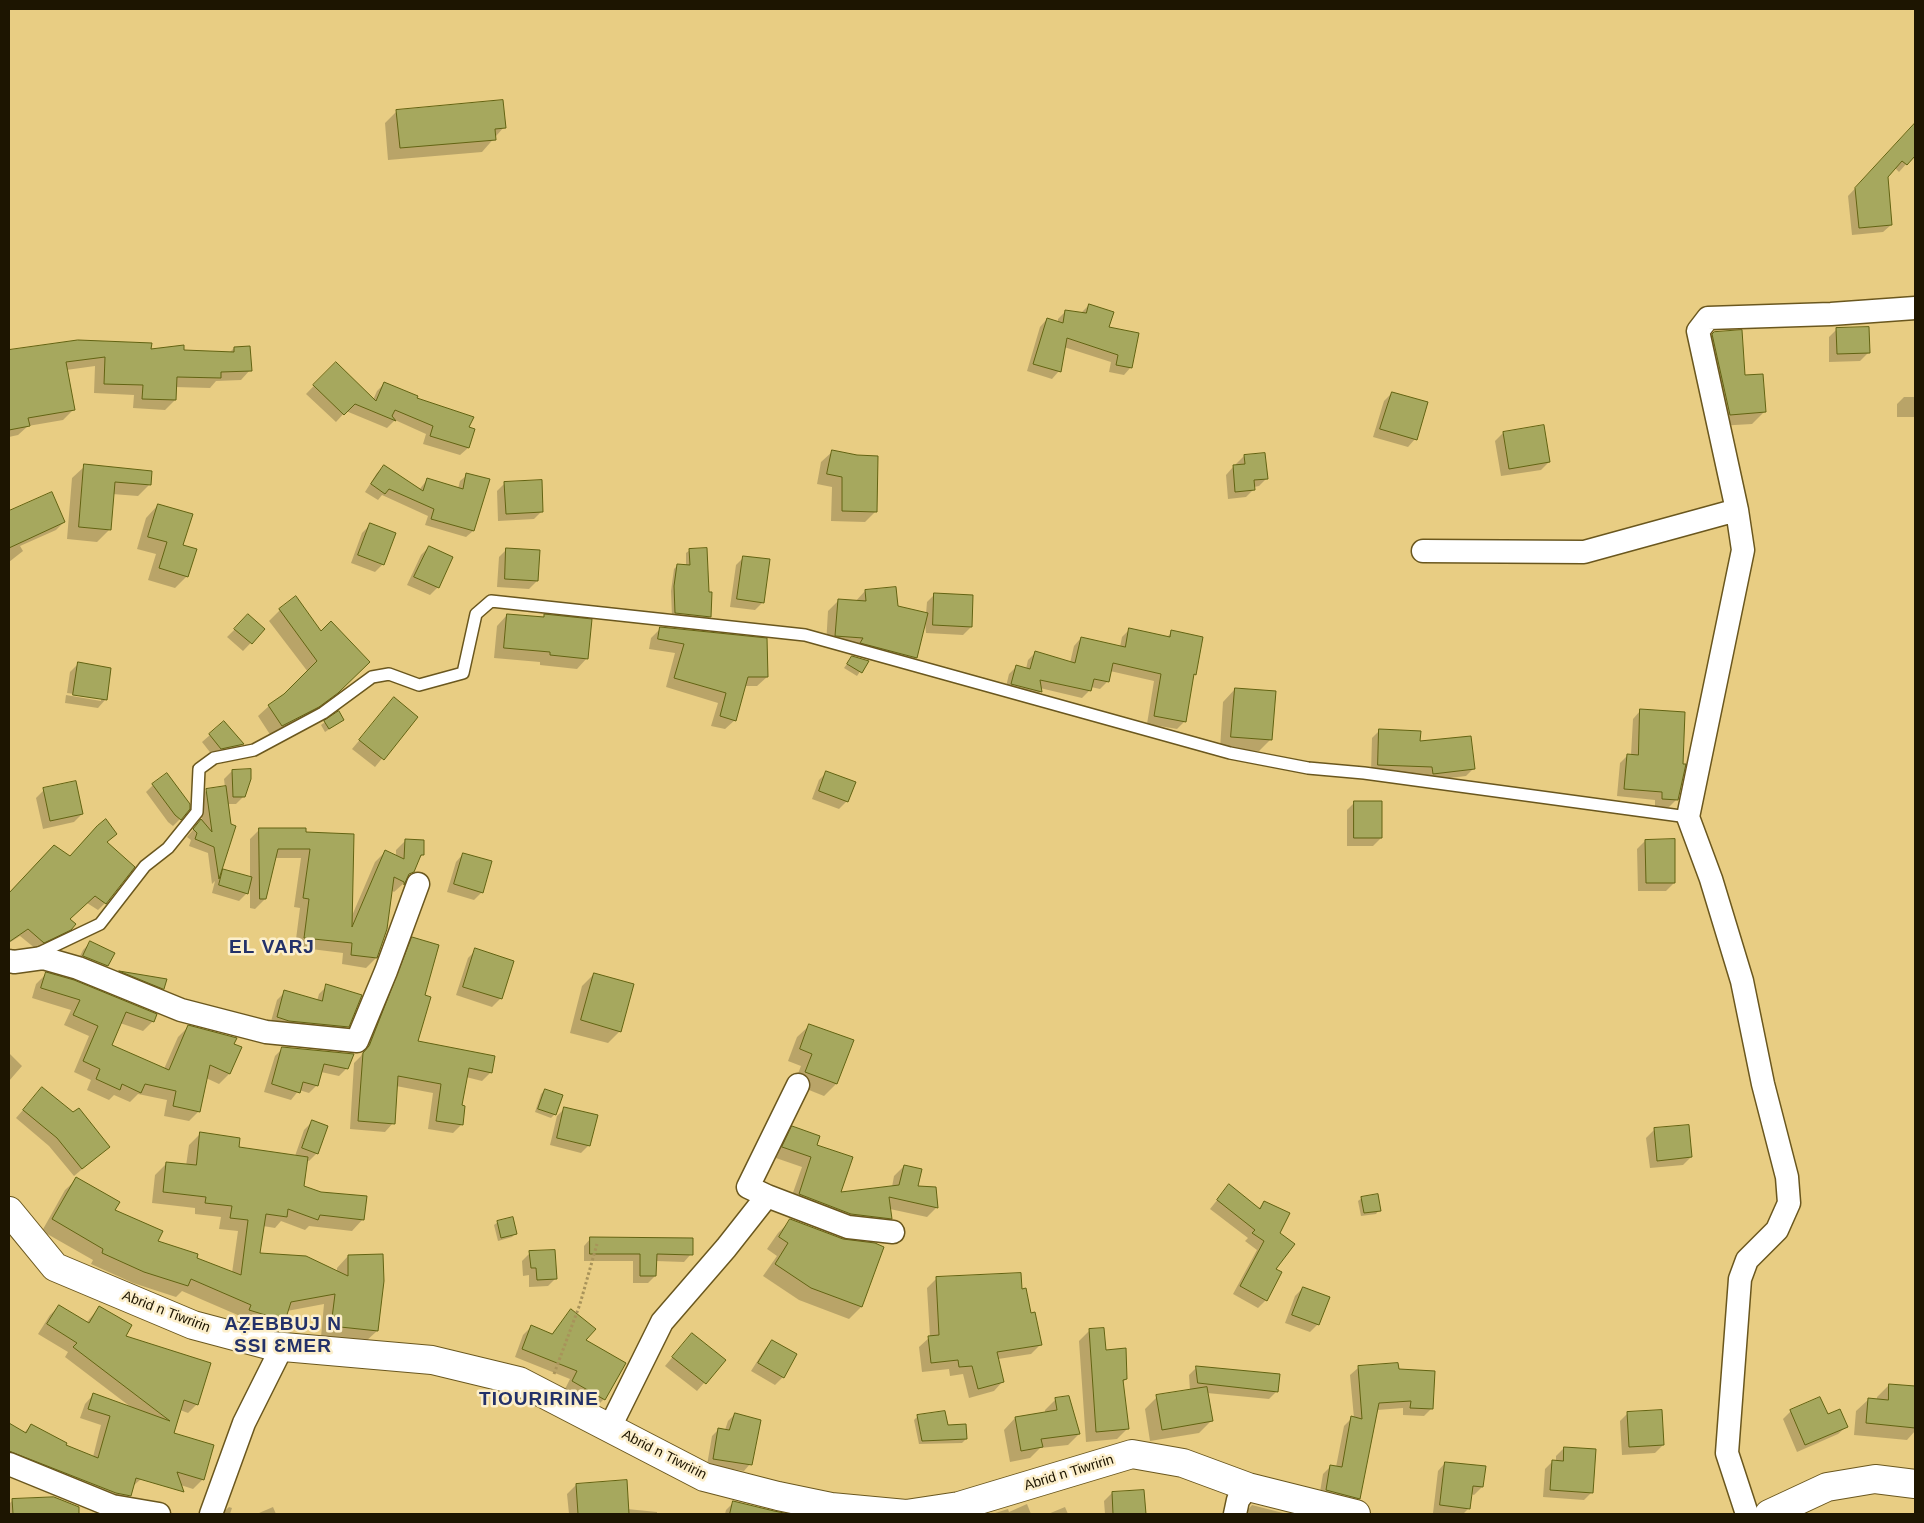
<!DOCTYPE html>
<html>
<head>
<meta charset="utf-8">
<style>
  body { margin:0 }
  #map { position:relative; width:1924px; height:1523px; overflow:hidden; background:#e8cd83; font-family:Helvetica,sans-serif }
  canvas { display:block }
  .frame { position:absolute; inset:0; border:10px solid #1d1501; pointer-events:none }
</style>
</head>
<body>
<div id="map">
<canvas width="1924" height="1523"></canvas>
<div class="frame"></div>
</div>
<script>
const g = document.querySelector('canvas').getContext('2d');
g.lineJoin = 'round';
function paint(path, color) { g.fillStyle = color; g.fill(path, 'evenodd'); }
function strokePath(path, color, width, dash) { g.strokeStyle = color; g.lineWidth = width; g.lineCap = dash ? 'butt' : 'round'; g.setLineDash(dash || []); g.stroke(path); }
function write(font, color, halo, rows, align = 'center') {
  g.font = font + ' Helvetica,sans-serif'; g.lineWidth = 5; g.setLineDash([]); g.textBaseline = 'middle'; g.strokeStyle = halo; g.fillStyle = color; for (const [text, x, y, turn = 0] of rows) {
    g.save(); g.translate(x, y); g.rotate((+turn || 0) * Math.PI / 180); g.textAlign = isNaN(turn) ? turn : align; if (halo) g.strokeText(text, 0, 0); g.fillText(text, 0, 0); g.restore();
  }
}
paint(new Path2D(`
  M397,111L504,127L482,152L388,160L385,123Z
  M1910,130L1915,134V154L1899,172L1895,168L1886,177L1891,225L1883,232L1852,235L1848,196Z
  M1089,305L1107,328L1131,367L1124,375L1109,372L1111,362L1064,347L1059,371L1052,379L1027,371L1040,327L1047,319L1058,322V319L1066,311L1081,313Z
  M1836,330L1868,353L1860,361L1829,362V337Z
  M1714,333L1764,412L1752,424L1718,426L1702,346Z
  M78,341L150,350L229,353L234,348L250,370L241,380L216,381L210,388L175,387V400L165,410L133,408L134,395L94,393L95,366L66,370L73,410L63,420L28,426L18,435L9,437V351Z
  M336,363L373,400L377,391L384,384L415,399L472,417L467,428L468,448L460,455L423,444L426,434L395,420L387,428L346,411L336,422L306,394Z
  M1392,393L1415,439L1408,447L1373,437L1384,401Z
  M1904,397H1915V417H1897V404Z
  M1543,427L1549,462L1541,470L1501,476L1495,441L1503,433Z
  M832,452L876,511L865,522L831,521L832,487L817,484L821,462Z
  M1244,456L1267,478L1259,486L1254,487V489L1246,497L1228,499L1226,475L1233,467L1237,466L1236,464Z
  M85,466L150,484L138,496L112,494L109,530L97,542L67,539L72,478Z
  M384,467L419,490L427,480L458,489L460,481L467,475L488,480L473,531L466,537L425,525L428,516L382,495L378,500L365,492L377,473Z
  M505,483L542,511L534,519L498,521L497,491Z
  M51,493L64,522L56,530L20,546L23,551L9,562V512Z
  M158,505L182,546L187,576L175,588L148,580L156,554L137,549L146,518Z
  M370,525L383,564L375,572L351,563L362,533Z
  M429,547L452,557L438,587L430,595L407,585L421,555Z
  M507,549L537,581L529,589L497,587L499,557Z
  M690,550L707,593L710,617L706,620L672,617L671,591L674,569L678,565L686,566V553Z
  M744,557L763,602L755,610L730,607L736,565Z
  M865,591L897,607L926,614L927,602L935,594L971,627L963,635L926,633L925,622L916,657L906,667L826,645L828,611L838,601L855,602Z
  M280,610L321,633L358,672L325,703L307,717L271,736L258,716L269,706L285,695L308,672L269,621Z
  M507,615L542,618L544,616L587,658L577,669L540,665V662L494,658L497,626Z
  M241,623L264,629L243,651L227,637Z
  M661,628L767,677L757,686H744L735,720L725,729L711,726L718,703L666,687L675,653L649,649L651,638Z
  M1130,629L1166,638L1172,632L1195,674L1192,676L1185,721L1177,729L1147,724L1154,681L1110,671L1108,681L1100,689L1091,687L1090,690L1082,698L1040,688L1041,691L1034,699L1005,691L1009,674L1016,667L1026,669L1028,660L1035,653L1070,663L1074,646L1081,638L1120,647L1122,637Z
  M852,657L867,661L857,676L844,668Z
  M78,664L105,700L98,708L65,703L66,695L101,701V698L67,693L70,672Z
  M1235,689L1271,739L1259,751L1220,749L1223,702Z
  M394,699L416,717L375,767L352,749Z
  M1640,711L1677,799L1669,807H1655V800L1617,796L1620,763L1628,755H1631L1633,719Z
  M343,720L325,732L321,725L325,722Z
  M1380,730L1474,768L1466,776L1425,781V774L1371,772L1372,738Z
  M210,735L242,744L234,752L213,756L202,742Z
  M232,771L244,796L236,804H227L219,875L224,870L250,878V839L260,829L305,833L351,918L375,862L385,852L396,857V850L406,840L422,855L403,884L394,892L391,890L376,958L366,968L342,964L343,953L295,947L300,908L294,907L301,858H274L265,899L255,909L250,908V883L247,893L239,901L212,893L215,881L212,884L208,853L189,846L191,840L187,837L202,819L199,797L206,791L225,788L224,779Z
  M827,772L847,801L839,809L812,799L819,780Z
  M153,785L180,819L173,826L168,822L146,792Z
  M44,790L82,814L74,822L43,829L36,798Z
  M1355,802L1381,838L1373,846H1347V810Z
  M115,834L106,843L105,903L98,910L87,903L69,919L70,929L62,937L36,949L20,936L9,943V894L46,854L70,858Z
  M1645,841L1674,883L1666,891H1638L1637,849Z
  M463,854L482,892L474,900L447,892L456,862Z
  M413,939L423,996L416,1042L491,1072L482,1081L466,1077L461,1106L462,1124L453,1133L428,1129L433,1093L396,1086L393,1123L385,1132L350,1129L354,1063L361,1056L404,947Z
  M91,942L107,966L99,973L76,964L83,950Z
  M476,950L512,961L500,999L492,1007L456,995L468,958Z
  M119,972L165,980L163,988L159,992L117,974Z
  M46,974L153,1021L143,1031L120,1023L111,1045L164,1069L178,1037L188,1027L233,1044L229,1074L219,1084L206,1078L199,1111L189,1121L164,1116L167,1100L138,1094L130,1102L114,1095L109,1100L87,1090L91,1080L74,1072L89,1036L64,1025L71,1010L32,998L36,984Z
  M594,974L620,1031L608,1043L570,1033L582,986Z
  M327,986L348,1026L339,1034L270,1025L277,1000L285,992L317,1001L319,994Z
  M810,1025L852,1041L836,1084L824,1096L794,1084L801,1066L788,1061L797,1037Z
  M283,1048L347,1068L339,1076L321,1072L317,1085L309,1093L299,1090L291,1100L264,1092L275,1056Z
  M9,1053L22,1066L9,1081Z
  M42,1088L108,1147L74,1176L49,1146L16,1118Z
  M545,1090L555,1114L551,1118L535,1112L541,1094Z
  M565,1108L589,1145L581,1153L550,1145L557,1116Z
  M312,1122L317,1153L309,1161L306,1160L302,1187L363,1219L352,1231L309,1226L305,1230L281,1221L275,1228L263,1226L259,1254L337,1272V1268L348,1256L377,1331L365,1342L321,1337L324,1304L287,1311L284,1321L273,1332L239,1321L240,1316L182,1291L176,1297L133,1283L91,1264L93,1260L42,1231L65,1190L77,1179L114,1210L156,1242L232,1273L238,1231L219,1229L221,1217L195,1214V1208L152,1203L155,1175L166,1164L186,1166L189,1145L201,1133L238,1148L295,1156L304,1130Z
  M793,1128L815,1145L839,1194L892,1187L894,1176L904,1166L916,1187L937,1207L927,1217L890,1209L891,1218L881,1228L789,1204L802,1167L773,1157L783,1138Z
  M1654,1130L1691,1157L1683,1165L1650,1168L1646,1138Z
  M1222,1194L1258,1209L1265,1202L1279,1233L1274,1270L1266,1300L1258,1308L1233,1294L1257,1250L1245,1241L1248,1238L1210,1209Z
  M1362,1198L1379,1210L1376,1214L1361,1216L1358,1201Z
  M791,1220L843,1240L883,1247L861,1307L849,1319L799,1300L763,1276L777,1256L767,1249L778,1233Z
  M498,1222L516,1233L512,1237L498,1241L494,1225Z
  M591,1238L691,1254L684,1262L656,1261L655,1276L648,1283H633V1261H584V1246Z
  M530,1253L556,1278L548,1286L529,1287V1275L523,1276L522,1261Z
  M937,1278L1021,1291L1040,1345L1031,1354L998,1359L1003,1381L994,1391L969,1398L963,1374L950,1376L949,1369L922,1372L919,1347L930,1337L927,1288Z
  M1303,1288L1318,1324L1310,1332L1285,1323L1295,1296Z
  M59,1306L86,1323L99,1308L124,1336L197,1404L188,1413L180,1410L172,1434L203,1479L193,1489L153,1476L140,1414L65,1357L68,1352L38,1334L50,1315Z
  M571,1311L584,1341L604,1399L596,1407L565,1389L570,1379L515,1357L523,1335L531,1327L551,1335Z
  M1089,1331L1126,1379L1123,1382L1128,1428L1117,1439L1086,1442L1079,1341Z
  M692,1334L724,1360L697,1391L665,1366Z
  M772,1341L783,1377L775,1385L751,1371L765,1349Z
  M1197,1367L1277,1391L1269,1399L1207,1393L1211,1421L1199,1433L1150,1441L1145,1409L1157,1397L1190,1391L1189,1375Z
  M1358,1368L1398,1371L1432,1408L1424,1416L1403,1415V1408L1377,1410L1359,1498L1351,1506L1319,1498L1323,1474L1331,1466L1336,1467L1344,1426L1352,1418H1354L1350,1375Z
  M1889,1385L1915,1387V1431L1907,1440L1854,1435L1856,1411L1869,1399L1877,1400V1397Z
  M93,1395L128,1407L141,1479L132,1487L130,1495L121,1504L9,1462V1429L12,1426L24,1433L31,1425L64,1446L93,1457L101,1425L80,1418L85,1404Z
  M1056,1399L1079,1434L1068,1445L1040,1448L1030,1458L1010,1462L1004,1430L1015,1418L1045,1413V1410Z
  M1791,1411L1827,1415L1846,1427L1838,1434L1797,1452L1783,1419Z
  M1628,1413L1663,1445L1655,1453L1622,1455L1620,1421Z
  M735,1414L750,1464L744,1471L707,1465L712,1436L719,1429L725,1430L728,1421Z
  M918,1416L947,1426L966,1439L962,1443L919,1444L914,1420Z
  M1564,1448L1592,1492L1584,1500L1543,1497L1545,1469L1553,1461H1556V1456Z
  M1445,1463L1482,1487L1474,1495L1471,1494L1469,1508L1463,1514L1433,1513L1438,1471Z
  M576,1485L627,1509L657,1512V1514H569L567,1494Z
  M1143,1491L1145,1514H1148H1105L1104,1501L1112,1493Z
  M13,1500L78,1508V1514H9V1504Z
  M734,1502L777,1513L776,1514H725L726,1510Z
  M1027,1504L1031,1514H992L1008,1509L1009,1512Z
  M1252,1505L1287,1514H1244Z
  M229,1507L232,1508L230,1514H221Z
  M273,1507L276,1514H258L259,1513Z
  M1065,1507L1068,1514H1048Z`), '#0003');
const building = new Path2D(`
  M503,100L506,128L495,129L496,140L400,148L396,110Z
  M1915,123V156L1907,165L1902,161L1888,177L1892,225L1859,228L1855,188Z
  M1089,304L1114,312L1109,327L1139,333L1132,368L1116,365L1118,355L1067,338L1061,372L1033,364L1047,318L1063,323L1065,310L1086,313Z
  M1869,327L1870,353L1837,354L1836,328Z
  M1742,330L1745,375L1763,374L1766,412L1730,415L1712,334L1714,332Z
  M78,340L152,343L151,349L184,345V350L234,352V347L250,346L252,371L221,372V378L177,377L176,400L142,399L143,385L104,384L105,357L66,362L75,410L28,418L30,426L9,430V350Z
  M336,362L376,401L384,382L418,396L417,398L474,417L469,427L475,429L469,448L430,436L433,426L395,410L392,416L396,421L355,404L344,415L313,385Z
  M1392,392L1428,402L1417,440L1380,429Z
  M1544,425L1550,462L1509,469L1503,432Z
  M832,450L857,455L878,456L877,512L842,511V477L827,474Z
  M1265,453L1268,479L1254,480L1255,490L1235,492L1233,465L1245,464L1244,455Z
  M84,464L152,471L151,485L115,482L111,530L79,527Z
  M384,465L423,491L427,478L463,489L466,473L490,479L474,531L431,519L434,509L389,489L385,494L371,484Z
  M542,480L543,512L506,514L504,482Z
  M52,492L65,522L9,548V511Z
  M158,504L193,514L183,545L197,549L188,577L159,568L167,542L148,537Z
  M370,523L396,533L384,565L358,555Z
  M429,546L453,557L439,588L414,577Z
  M506,548L540,550L538,581L505,579Z
  M707,548L709,592H712L711,617L675,613L674,586L677,564L690,565L689,549Z
  M743,556L770,559L764,603L737,599Z
  M896,587L898,606L928,613L917,658L860,643L863,638L835,636L838,599L866,601L865,590Z
  M934,593L973,595L972,627L933,625Z
  M296,596L321,631L331,621L370,662L338,693L319,707L282,726L268,705L284,694L317,661L279,609Z
  M248,614L265,629L252,644L234,629Z
  M507,614L544,617V614L592,619L588,659L550,655V652L504,648Z
  M660,627L767,638L768,677H748L736,721L720,716L726,693L674,678L684,644L658,639Z
  M1129,628L1170,637L1171,630L1203,637L1196,675L1194,674L1186,722L1154,716L1161,674L1113,663L1109,682L1094,679L1091,691L1040,680L1042,692L1011,684L1016,665L1030,669L1035,651L1075,663L1081,637L1125,647Z
  M852,656L869,661L862,673L847,664Z
  M78,662L111,668L107,700L73,695Z
  M1235,688L1276,691L1272,740L1231,737Z
  M394,697L418,717L384,760L359,740Z
  M1640,709L1685,712L1683,764H1686L1678,800L1662,799V792L1624,789L1627,754L1638,755Z
  M339,711L344,720L329,729L324,721Z
  M224,721L244,744L221,749L209,734Z
  M1379,729L1421,731L1420,741L1471,736L1475,769L1433,774L1432,767L1378,765Z
  M251,769V779L245,797H233L232,770Z
  M826,771L856,782L848,802L819,791Z
  M167,773L190,804V809L181,820L175,815L152,784Z
  M76,781L83,814L50,821L43,788Z
  M226,786L231,824L236,826L219,879L214,847L195,839L197,833L193,829L201,819L212,832L206,789Z
  M1354,801H1382V838H1354Z
  M106,819L117,834L107,842L135,867L106,904L95,896L70,919L76,924L71,930L44,943L28,929L9,942V893L54,845L70,856L97,826Z
  M259,828H306V832L354,834L352,927L385,850L404,859L405,839L424,840V855H421L414,872L409,874L404,885V882L394,877L387,929L377,958L351,955L352,943L304,938L309,899L303,898L310,849H278L266,899H260Z
  M1675,839V883H1646L1645,840Z
  M463,853L492,861L483,893L454,884Z
  M223,869L252,877L248,894L219,885Z
  M412,937L439,945L425,995L431,997L418,1041L495,1056L492,1073L469,1068L462,1105L465,1106L463,1125L436,1121L441,1084L398,1076L395,1124L358,1121L363,1053L369,1046Z
  M90,941L115,953L108,966L83,956Z
  M475,948L514,961L502,999L463,987Z
  M119,971L167,979L164,989Z
  M46,972L74,980L157,1014L154,1022L126,1012L112,1045L169,1070L188,1025L237,1038L234,1044L242,1047L230,1074L210,1065L200,1112L173,1106L176,1091L145,1084L141,1093L122,1084L120,1090L96,1079L100,1069L83,1061L98,1026L73,1015L80,1000L41,988Z
  M594,973L634,984L621,1032L581,1020Z
  M326,984L362,995L349,1027L289,1021L277,1017L284,990L322,1001Z
  M809,1024L854,1040L837,1084L805,1072L812,1054L800,1049Z
  M282,1047L354,1054L348,1069L324,1064L318,1086L303,1082L300,1093L272,1084Z
  M42,1087L73,1112L79,1108L110,1147L82,1169L57,1138L23,1110Z
  M545,1089L563,1095L556,1115L538,1109Z
  M564,1107L598,1115L590,1146L557,1138Z
  M312,1120L328,1126L318,1154L302,1148Z
  M1689,1125L1692,1157L1657,1161L1654,1128Z
  M792,1126L820,1136L817,1145L853,1157L841,1192L899,1185L904,1165L922,1169L918,1186L936,1187L938,1208L889,1197L892,1219L851,1214L799,1194L811,1157L782,1147Z
  M200,1132L240,1138L239,1147L308,1157L304,1186L321,1192L367,1196L364,1220L320,1215L318,1220L288,1209L287,1217L266,1214L260,1253L306,1256L348,1276V1255L383,1254L384,1281L378,1331L331,1326L335,1294L291,1302L285,1321L249,1310L251,1305L191,1279L188,1286L144,1272L102,1253L103,1249L52,1219L76,1177L120,1202L115,1210L163,1231L158,1241L198,1254L197,1258L241,1275L248,1220L230,1218L232,1206L205,1203L206,1197L163,1192L166,1162L196,1165Z
  M1229,1184L1260,1209L1264,1201L1290,1213L1280,1233L1295,1244L1276,1269L1282,1272L1267,1301L1240,1286L1264,1241L1252,1233L1255,1230L1217,1200Z
  M1378,1194L1381,1211L1364,1213L1361,1197Z
  M513,1217L517,1234L501,1238L497,1221Z
  M790,1219L843,1239L875,1243L884,1247L862,1307L811,1288L775,1264L788,1243L779,1237Z
  M590,1237L693,1238V1255L657,1254L656,1276H640V1254H590Z
  M555,1250L557,1279L537,1280L536,1268H531L529,1251Z
  M1021,1273L1022,1289L1026,1288L1031,1313L1035,1312L1042,1345L997,1352L1004,1382L978,1389L972,1366L959,1367L958,1360L931,1363L928,1336L939,1335L936,1277Z
  M1303,1287L1330,1297L1319,1325L1292,1315Z
  M59,1305L89,1323L99,1306L132,1325L126,1336L211,1363L198,1405L184,1400L174,1433L214,1445L204,1480L177,1472L184,1492L136,1478L131,1496L116,1493L9,1451V1423L26,1433L31,1424L67,1443L66,1445L98,1458L110,1416L88,1409L93,1393L170,1421L73,1347L77,1343L47,1324Z
  M571,1309L596,1329L586,1340L626,1363L605,1400L572,1381L577,1371L522,1349L531,1325L552,1334Z
  M1104,1328L1106,1350L1126,1348L1127,1379L1123,1380L1129,1429L1096,1432L1089,1329Z
  M692,1333L726,1360L706,1384L672,1357Z
  M772,1340L797,1354L784,1378L758,1363Z
  M1398,1363L1399,1369L1435,1371L1433,1409L1410,1408L1411,1401L1379,1403L1360,1499L1326,1490L1330,1465L1342,1467L1351,1416L1362,1419L1358,1366Z
  M1196,1366L1280,1374L1278,1392L1198,1383Z
  M1889,1384L1915,1386V1428L1866,1423L1868,1398L1888,1400Z
  M1207,1387L1213,1421L1162,1430L1156,1395Z
  M1069,1396L1080,1434L1041,1439L1043,1447L1021,1451L1015,1417L1057,1410L1055,1398Z
  M1820,1397L1828,1414L1840,1409L1848,1427L1805,1445L1790,1410Z
  M1662,1410L1664,1445L1629,1447L1627,1412Z
  M945,1411L948,1425L966,1424L967,1439L922,1441L917,1415Z
  M735,1413L761,1420L752,1465L713,1459L718,1428L729,1430Z
  M1564,1447L1596,1449L1593,1493L1550,1490L1552,1460L1563,1461Z
  M1445,1462L1486,1466L1483,1487L1473,1486L1470,1509L1440,1505Z
  M627,1480L629,1514H578L576,1484Z
  M1144,1490L1146,1514H1113L1112,1492Z
  M54,1497L79,1507V1514H13L12,1499Z
  M733,1501L774,1511L789,1514H730Z`);
paint(building, '#a6a85e');
strokePath(building, '#626312', 1);
const service = new Path2D(`
  M37,954L100,924L145,866L168,848L197,812L199,769L214,758L254,750L323,713L372,677L389,674L419,685L463,673L476,614L491,601L805,635L1230,753L1308,768L1364,773L1688,817`);
const minor = new Path2D(`
  M1423,551L1584,552L1737,510
  M9,961L14,962L43,958L78,968L181,1010L266,1032L357,1041L386,971L418,884
  M767,1196L748,1187L798,1085
  M610,1427L662,1322L726,1248L767,1196L848,1227L893,1232
  M9,1464L112,1506L159,1514
  M211,1514L244,1423L282,1347
  M1235,1514L1238,1500L1248,1487
  M1747,1514L1727,1453L1740,1279L1747,1260L1777,1230L1789,1203L1787,1177L1763,1084L1742,981L1711,879L1688,817L1743,550L1737,510L1698,331L1708,318L1831,314L1915,308`);
const tertiary = new Path2D(`
  M9,1211L55,1267L193,1325L272,1346L432,1360L519,1381L704,1477L778,1496L831,1507L906,1514L959,1506L1132,1454L1183,1463L1248,1487L1356,1514
  M1769,1514L1827,1487L1875,1479L1915,1484`);
strokePath(service, '#6a571e', 14);
strokePath(minor, '#6a571e', 25);
strokePath(tertiary, '#6a571e', 30);
strokePath(new Path2D(`
  M554,1374L580,1304L597,1244`), '#a8935a', 3, [2.5, 2.5]);
strokePath(service, '#fff', 11);
strokePath(minor, '#fff', 22);
strokePath(tertiary, '#fff', 28);
write('14px', '#1d1501', '#fcefcb', [
  ["Abrid n Tiwririn",166,1312,21],
  ["Abrid n Tiwririn",664,1455,27],
  ["Abrid n Tiwririn",1069,1473,-17]
]);
g.letterSpacing = '1px';
write('bold 19px', '#233169', '#fcefcb', [
  ["EL VARJ",272,948],
  ["AẒEBBUJ N",283,1325],
  ["SSI ƐMER",283,1347],
  ["TIOURIRINE",539,1400]
]);
g.letterSpacing = '0px';
</script>
</body>
</html>
